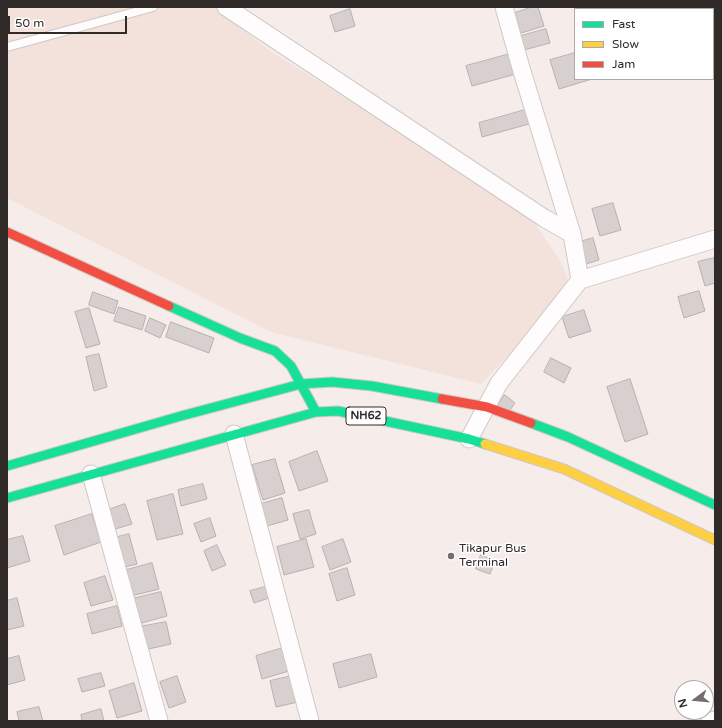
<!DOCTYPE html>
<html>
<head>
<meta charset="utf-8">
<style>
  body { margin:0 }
  #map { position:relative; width:722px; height:728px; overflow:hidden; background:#f6edea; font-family:"Varela Round",sans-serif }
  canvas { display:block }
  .frame { position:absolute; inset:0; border:8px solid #302a28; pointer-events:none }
  .legend { position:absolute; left:574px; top:8px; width:140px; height:72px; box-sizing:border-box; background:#fff; border:1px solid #acaaa9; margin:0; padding:5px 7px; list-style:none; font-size:12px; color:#302a28 }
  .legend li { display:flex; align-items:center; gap:8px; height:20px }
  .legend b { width:20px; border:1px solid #acaaa9 }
  .north { position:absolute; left:674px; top:680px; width:40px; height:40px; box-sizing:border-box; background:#fff; border:1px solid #acaaa9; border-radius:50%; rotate:254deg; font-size:11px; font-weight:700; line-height:16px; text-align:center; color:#302a28 }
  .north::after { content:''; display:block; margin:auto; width:14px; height:18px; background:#756e6c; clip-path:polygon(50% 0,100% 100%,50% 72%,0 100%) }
  .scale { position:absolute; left:8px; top:16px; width:119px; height:18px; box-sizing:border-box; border:2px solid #302a28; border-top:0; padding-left:5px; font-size:12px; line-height:14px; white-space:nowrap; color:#302a28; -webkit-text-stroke:3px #fff; paint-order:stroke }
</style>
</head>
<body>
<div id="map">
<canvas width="722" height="728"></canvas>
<div class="frame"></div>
<ul class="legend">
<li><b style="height:5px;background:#16e098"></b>Fast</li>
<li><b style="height:5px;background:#ffcf43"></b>Slow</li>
<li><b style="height:5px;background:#f24e42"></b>Jam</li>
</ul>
<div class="north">N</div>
<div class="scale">50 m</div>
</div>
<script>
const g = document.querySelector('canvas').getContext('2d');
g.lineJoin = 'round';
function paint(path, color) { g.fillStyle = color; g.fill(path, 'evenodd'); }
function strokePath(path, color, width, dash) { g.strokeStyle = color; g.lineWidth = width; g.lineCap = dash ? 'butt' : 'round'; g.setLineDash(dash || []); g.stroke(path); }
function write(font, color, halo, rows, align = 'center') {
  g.font = font + ' "Varela Round",sans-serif'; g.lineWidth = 3; g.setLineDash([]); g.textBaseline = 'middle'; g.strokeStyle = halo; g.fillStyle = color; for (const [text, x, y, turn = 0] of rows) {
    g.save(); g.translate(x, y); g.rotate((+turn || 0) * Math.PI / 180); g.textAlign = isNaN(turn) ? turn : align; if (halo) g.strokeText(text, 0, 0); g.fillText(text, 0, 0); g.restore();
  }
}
paint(new Path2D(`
  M7,7H214L270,51L525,209L561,262L572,290L481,384L271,332L7,198Z`), '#f3e1db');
const building = new Path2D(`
  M532,7H538L544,26L518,34L512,14Z
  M350,9L355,26L335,32L330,16Z
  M546,29L550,43L524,50L521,36Z
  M575,53V79H592L559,89L550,60Z
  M510,54L516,74L472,86L466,66Z
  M525,110L529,124L482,137L479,123Z
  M613,203L621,230L600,236L592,209Z
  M593,238L599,260L586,264L580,242Z
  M714,258L715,283L705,286L698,262Z
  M699,291L705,311L684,318L678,297Z
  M93,292L118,301L114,314L89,305Z
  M119,307L146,316L142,330L114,321Z
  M89,308L100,344L86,348L75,312Z
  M584,310L591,331L569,338L562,317Z
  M150,318L166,325L160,338L145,331Z
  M171,322L214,338L209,353L166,337Z
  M99,354L107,387L94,391L86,357Z
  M551,358L571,368L564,383L544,372Z
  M630,379L648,434L625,442L607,387Z
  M505,395L515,403L505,417L494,410Z
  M317,451L328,481L299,491L289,462Z
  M275,459L285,493L263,500L252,465Z
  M203,484L207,499L181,506L178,490Z
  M173,494L183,534L157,540L147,501Z
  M282,498L288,520L267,526L261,504Z
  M125,504L132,524L112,530L105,511Z
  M309,510L316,534L300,539L293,514Z
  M92,514L101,542L64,555L55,526Z
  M210,518L216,536L201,542L194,524Z
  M129,534L137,564L121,568L114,538Z
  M23,536L30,561L7,568V540Z
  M306,539L314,567L284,575L277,547Z
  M343,539L351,562L330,570L322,547Z
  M217,545L226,565L212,571L204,551Z
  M481,555L495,561L490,574L476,569Z
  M152,563L159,589L131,596L123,571Z
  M347,568L355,595L337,601L329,574Z
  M105,576L113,600L91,606L84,583Z
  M269,586L272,597L254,603L250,591Z
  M161,592L167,616L138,624L132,599Z
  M17,598L24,626L7,630V601Z
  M117,606L122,626L92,634L87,614Z
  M166,622L171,644L144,650L139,627Z
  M283,648L289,671L262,679L256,656Z
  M371,654L377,677L339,688L333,664Z
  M19,656L25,680L7,685V659Z
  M101,673L105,686L82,692L78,679Z
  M177,676L186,702L169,708L160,682Z
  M292,676L298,702L276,707L270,681Z
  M134,683L142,711L117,718L109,691Z
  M39,707L43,721H19L17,712Z
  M101,709L104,721H82L81,715Z`);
paint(building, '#d7d0cf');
strokePath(building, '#b8b0b0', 1);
const lane = new Path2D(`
  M7,47L153,7`);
const street = new Path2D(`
  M226,7L544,218L572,234
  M580,280L715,239
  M234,434L310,721
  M469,439L499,383L580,280L572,234L521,68L504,7
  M91,474L159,721
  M710,721L715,720`);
const fast = new Path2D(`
  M169,306L240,338L275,351L291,366L316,412
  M531,423L568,437L715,505
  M7,466L181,416L301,384L332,382L372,386L442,399
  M7,498L316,412L338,411L469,439L485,444`);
const slow = new Path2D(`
  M485,444L564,469L715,540`);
const jam = new Path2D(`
  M7,232L169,306
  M442,399L487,407L531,423`);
strokePath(lane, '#cfc8c6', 10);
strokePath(street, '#cfc8c6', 19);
strokePath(fast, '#cfc8c6', 11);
strokePath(slow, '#cfc8c6', 11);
strokePath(jam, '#cfc8c6', 11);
strokePath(lane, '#fefcfc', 8);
strokePath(street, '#fefcfc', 17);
strokePath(fast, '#16e098', 9);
strokePath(slow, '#ffcf43', 9);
strokePath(jam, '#f24e42', 9);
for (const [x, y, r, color] of [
  [451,556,4,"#756e6c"]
]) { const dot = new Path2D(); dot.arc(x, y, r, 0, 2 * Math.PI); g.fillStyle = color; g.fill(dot); strokePath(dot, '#fff', 1.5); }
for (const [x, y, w] of [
  [366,416,40]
]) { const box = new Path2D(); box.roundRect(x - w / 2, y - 9, w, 18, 3); g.fillStyle = '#fff'; g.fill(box); strokePath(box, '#302a28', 1); }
write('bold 11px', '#302a28', null, [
  ["NH62",366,416]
]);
write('12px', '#302a28', '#fff', [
  ["Tikapur Bus",459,549],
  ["Terminal",459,563]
], 'left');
</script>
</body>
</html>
